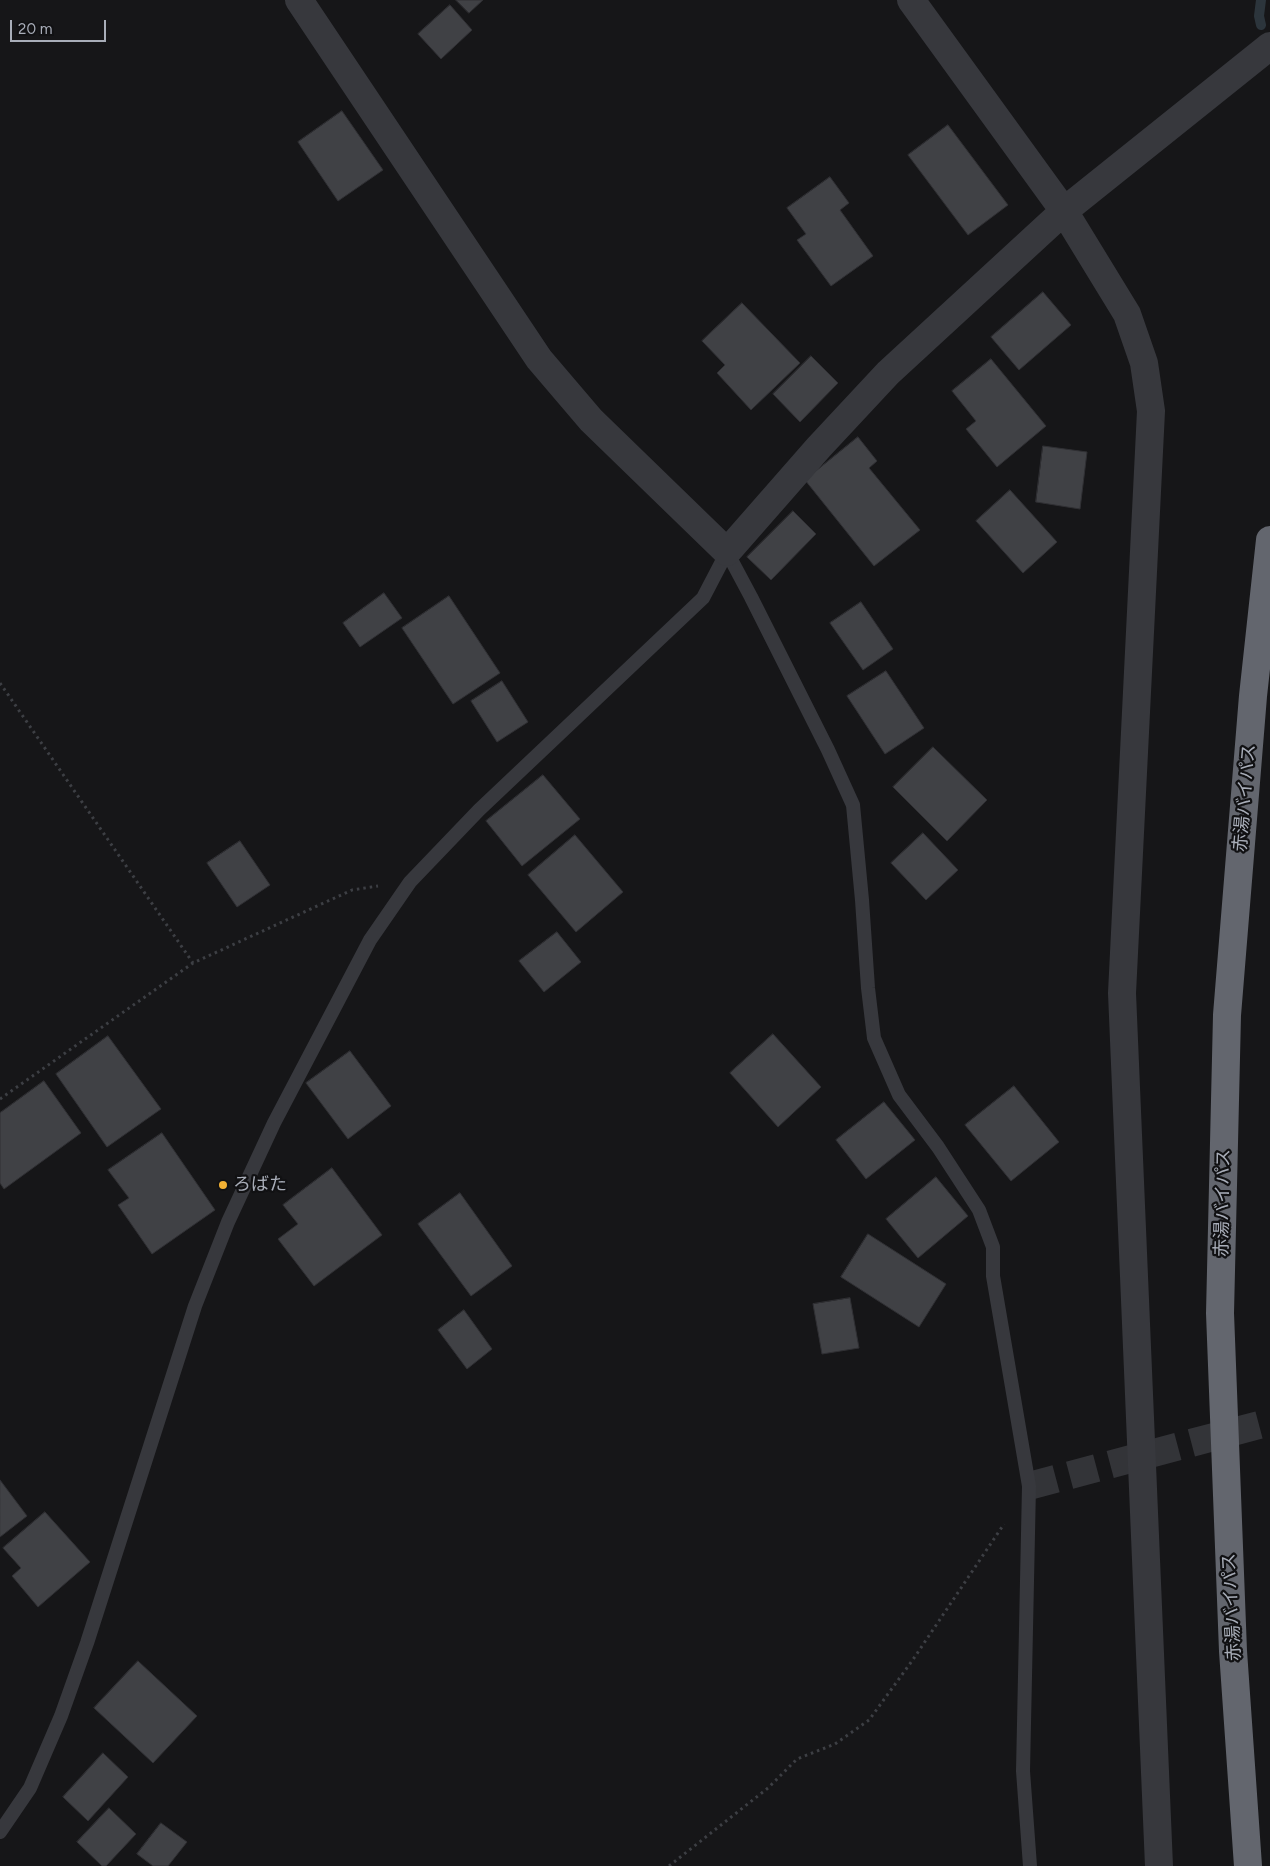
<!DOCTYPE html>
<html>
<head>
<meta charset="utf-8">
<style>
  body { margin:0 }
  #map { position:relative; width:1270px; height:1866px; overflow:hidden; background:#161618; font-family:Figtree,sans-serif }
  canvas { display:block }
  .scale { position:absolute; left:10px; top:20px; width:96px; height:22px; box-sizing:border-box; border:2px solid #a8adb8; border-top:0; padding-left:6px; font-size:15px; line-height:18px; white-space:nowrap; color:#a8adb8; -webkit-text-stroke:4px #111113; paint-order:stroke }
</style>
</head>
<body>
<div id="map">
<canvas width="1270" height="1866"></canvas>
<div class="scale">20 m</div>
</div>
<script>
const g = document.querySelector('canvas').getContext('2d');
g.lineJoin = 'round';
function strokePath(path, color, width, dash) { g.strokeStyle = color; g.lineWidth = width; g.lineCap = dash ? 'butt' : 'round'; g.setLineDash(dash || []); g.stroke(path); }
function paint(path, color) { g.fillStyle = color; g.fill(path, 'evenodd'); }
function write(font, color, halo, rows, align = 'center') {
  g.font = font + ' Figtree,"Noto Sans JP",sans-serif'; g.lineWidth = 4.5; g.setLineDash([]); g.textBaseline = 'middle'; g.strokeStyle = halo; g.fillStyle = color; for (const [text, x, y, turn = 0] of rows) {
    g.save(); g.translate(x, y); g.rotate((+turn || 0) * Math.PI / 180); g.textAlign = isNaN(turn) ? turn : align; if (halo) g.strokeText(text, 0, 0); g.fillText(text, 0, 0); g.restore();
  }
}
strokePath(new Path2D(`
  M1261,25L1259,16L1261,0`), '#2c353c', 10);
const building = new Path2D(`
  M456,0H483L469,13Z
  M450,5L472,30L441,59L418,34Z
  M342,111L383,170L338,201L298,142Z
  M948,125L1008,205L968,235L908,155Z
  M830,177L849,203L840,210L873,256L831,286L797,240L806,234L787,208Z
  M1043,292L1071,325L1019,370L991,337Z
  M742,303L800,363L751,410L717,373L725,365L702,341Z
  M811,356L838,383L800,422L773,394Z
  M991,359L1046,426L997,467L966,429L976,421L952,391Z
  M858,437L877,461L869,468L920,530L874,566L805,480Z
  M1043,446L1087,452L1080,509L1036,502Z
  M1010,490L1057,542L1023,573L976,521Z
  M793,511L816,534L771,580L747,557Z
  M384,593L402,618L360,647L343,623Z
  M449,596L500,673L453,704L402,628Z
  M861,602L893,649L863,670L830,623Z
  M886,671L924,728L885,754L847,696Z
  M502,681L528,722L497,742L471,701Z
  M933,747L987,800L947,841L893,787Z
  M543,775L580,819L522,866L486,821Z
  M923,833L958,870L926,900L891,863Z
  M575,835L623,892L576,932L528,875Z
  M240,841L270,885L237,907L207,863Z
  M557,932L581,962L544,992L519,961Z
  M773,1034L821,1087L778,1127L730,1073Z
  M108,1036L161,1109L107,1147L56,1074Z
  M350,1051L391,1106L348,1139L306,1083Z
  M44,1081L81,1133L4,1189L0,1183V1113Z
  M1014,1086L1059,1142L1011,1181L965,1125Z
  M884,1102L915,1140L866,1179L836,1140Z
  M162,1133L215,1210L152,1254L118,1205L129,1198L108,1170Z
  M332,1168L382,1235L314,1286L278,1239L298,1224L283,1205Z
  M936,1177L968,1216L918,1258L886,1219Z
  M460,1193L512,1266L471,1296L418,1224Z
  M868,1234L946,1284L919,1327L841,1277Z
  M850,1298L859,1348L822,1354L813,1304Z
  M464,1310L492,1349L467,1369L438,1330Z
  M0,1480L27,1516L0,1537Z
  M45,1512L90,1562L38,1607L12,1576L21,1568L3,1548Z
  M138,1661L197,1716L153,1763L94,1708Z
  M103,1753L128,1777L88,1821L63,1797Z
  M109,1808L136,1834L106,1866H102L77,1842Z
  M161,1823L187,1842L168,1866H153L137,1854Z`);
paint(building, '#404145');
strokePath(building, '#303034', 1);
strokePath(new Path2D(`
  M1029,1486L1270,1422`), '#333438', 28, [28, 14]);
strokePath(new Path2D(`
  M0,683L193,963
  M0,1099L193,963L352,890L378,886
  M669,1866L768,1788L797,1759L835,1744L869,1720L912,1661L1004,1524`), '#3d3f44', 3, [2.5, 4]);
strokePath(new Path2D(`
  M727,552L751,597L828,750L853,805L862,900L868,988L874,1038L899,1095L938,1147L979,1210L993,1247V1276L1029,1486L1023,1771L1030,1866
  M0,1832L30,1788L61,1716L87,1643L195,1306L228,1222L274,1123L370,940L410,882L479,810L703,598L727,552`), '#37383d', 14);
strokePath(new Path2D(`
  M299,0L539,359L591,420L727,552L819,447L888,373L1064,211L1270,46
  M911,0L1064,211L1127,314L1144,363L1151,411L1122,993L1159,1866`), '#37383d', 28);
strokePath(new Path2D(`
  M1248,1866L1233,1651L1220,1313L1227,1015L1253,696L1270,540`), '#63666e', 28);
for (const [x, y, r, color] of [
  [223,1185,5,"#f2b134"]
]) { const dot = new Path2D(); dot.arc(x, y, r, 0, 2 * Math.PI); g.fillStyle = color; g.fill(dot); strokePath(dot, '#111113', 2); }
write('18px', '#a8adb8', '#111113', [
  ["赤湯バイパス",1245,798,-85],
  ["赤湯バイパス",1223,1203,-89],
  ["赤湯バイパス",1232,1607,-93]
]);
write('18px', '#a8adb8', '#111113', [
  ["ろばた",233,1185]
], 'left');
</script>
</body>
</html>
